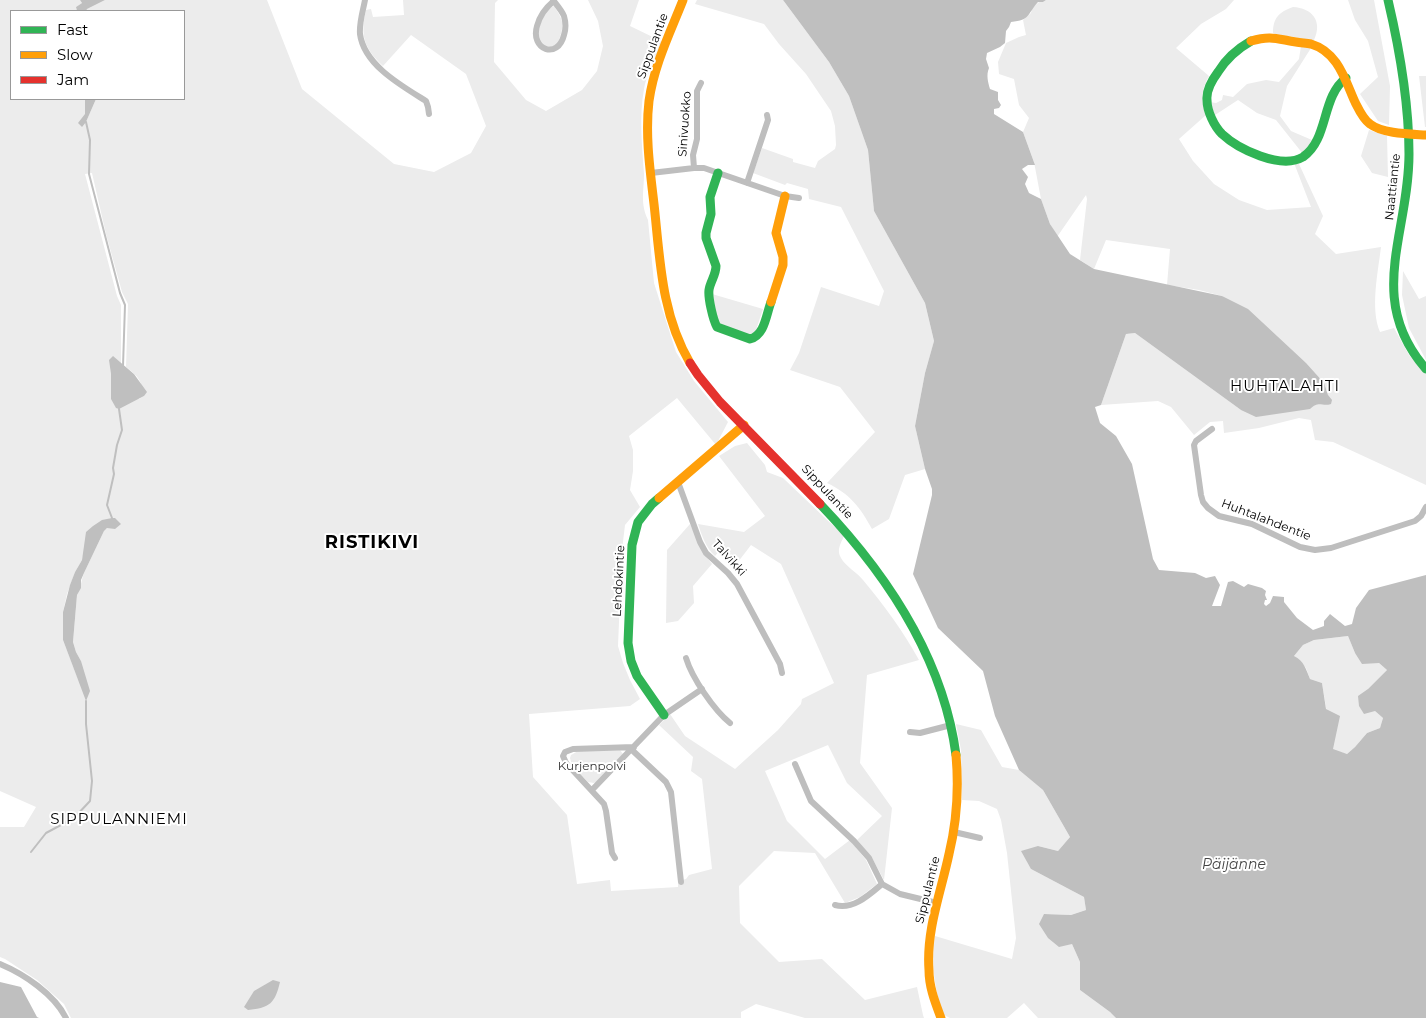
<!DOCTYPE html>
<html>
<head>
<meta charset="utf-8">
<style>
  body { margin:0 }
  #map { position:relative; width:1426px; height:1018px; overflow:hidden; background:#fff; font-family:Montserrat,sans-serif }
  canvas { display:block }
  .legend { position:absolute; left:10px; top:10px; width:175px; height:90px; box-sizing:border-box; background:#fff; border:1px solid #999; margin:0; padding:6px 9px; list-style:none; font-size:15px; color:#000 }
  .legend li { display:flex; align-items:center; gap:10px; height:25px }
  .legend b { width:25px; border:1px solid #999 }
</style>
</head>
<body>
<div id="map">
<canvas width="1426" height="1018"></canvas>
<ul class="legend">
<li><b style="height:6px;background:#30b455"></b>Fast</li>
<li><b style="height:6px;background:#ff9f0a"></b>Slow</li>
<li><b style="height:6px;background:#e5322d"></b>Jam</li>
</ul>
</div>
<script>
const g = document.querySelector('canvas').getContext('2d');
g.lineJoin = 'round';
function paint(path, color) { g.fillStyle = color; g.fill(path, 'evenodd'); }
function strokePath(path, color, width, dash) { g.strokeStyle = color; g.lineWidth = width; g.lineCap = dash ? 'butt' : 'round'; g.setLineDash(dash || []); g.stroke(path); }
function write(font, color, halo, rows, align = 'center') {
  g.font = font + ' Montserrat,sans-serif'; g.lineWidth = 4; g.setLineDash([]); g.textBaseline = 'middle'; g.strokeStyle = halo; g.fillStyle = color; for (const [text, x, y, turn = 0] of rows) {
    g.save(); g.translate(x, y); g.rotate((+turn || 0) * Math.PI / 180); g.textAlign = isNaN(turn) ? turn : align; if (halo) g.strokeText(text, 0, 0); g.fillText(text, 0, 0); g.restore();
  }
}
paint(new Path2D(`
  M0,0H80L82,3L76,7L77,11H11V99H85L86,122L96,99H184V11H86L87,9L105,0H267L302,89L394,164L434,172L471,153L486,126L466,74L411,35L383,66C364,48 360,36 366,10L371,9L373,17L404,15L403,0H498L495,3L494,62L526,100L546,111L582,90L597,71L603,46L598,21L588,0H639L630,26L663,42C657,55 646,75 644,89C639,116 642,146 644,174C644,191 640,203 648,220L654,283L676,352L694,381L728,422L716,445L677,398L629,436L633,450V471L630,490L640,507L625,525L622,550L618,646L623,663L630,680L640,699L630,706L529,714L533,777L567,815L577,884L610,880L611,891L678,887V881L686,879L689,875L712,869L702,779L691,771L693,757L659,725L670,714L685,736L735,769L778,730L801,704L802,699L834,683L781,564L751,545L738,562L721,549L715,556C706,548 702,536 698,524L744,532L765,516L719,456L735,446L747,443L765,465L767,472L783,478L844,536C841,543 836,550 841,558C846,567 857,572 863,580C884,605 903,631 919,660L867,675L860,763L892,808L884,880L872,858L857,840L882,816L847,783L828,745L765,771L787,821L825,859L850,840L866,860L877,884L860,897L845,903L815,853L774,851L739,886L740,923L779,962L822,959L865,1000L917,987L923,1015L924,1018H805L756,1004L741,1012V1018H71L64,1004L37,980L5,959L0,957V827H24L36,807L0,791ZM92,173L106,234L122,292L128,304L126,367C139,377 141,380 144,396L139,399L111,374L110,360L113,357L121,364V305L117,296L85,174ZM115,518L107,528L104,531L84,573C81,581 81,588 77,595L73,642L76,652L81,661L78,679L63,640V612L67,594L75,572L82,560L84,552Z
  M697,0H783L829,62L849,96L868,150L874,211L925,303L934,341L925,373L915,426L925,469L905,475L889,519L872,529C860,507 850,494 827,483L875,432L840,387L790,370L799,353L821,287L879,306L884,291L841,207L809,199L808,189L787,183L785,185L753,173L762,148L793,159V162L815,168L818,161L835,149L836,145L835,126L831,111L806,74L779,44L764,24L695,4Z
  M1046,0H1234L1226,9L1201,24L1176,48L1209,76C1201,90 1201,100 1206,115L1179,139L1193,161L1214,184L1239,200L1267,210L1311,207L1294,163L1299,164L1323,216L1315,234L1336,254L1381,247C1378,272 1370,309 1380,332L1394,328L1409,355L1426,374V485L1333,442L1315,440L1311,420L1299,418L1259,428L1224,433L1223,421L1210,422L1194,435L1171,407L1158,401L1101,405L1126,334L1135,333L1241,410L1314,405L1321,403L1328,395L1323,383L1222,296L1199,290L1167,285L1170,249L1106,240L1094,269L1080,260L1087,199L1086,195L1057,237L1050,224L1041,199L1034,162L1023,132L1029,118L1019,105L1014,79L999,74L998,62L1006,43L1019,37L1026,35L1023,20L1031,13L1032,8L1039,2H1043Z
  M1348,0H1374L1390,86L1389,125L1378,121L1360,94L1378,77L1368,41L1355,20Z
  M554,6C565,23 564,24 558,44L551,47L544,46L538,39C539,27 542,11 554,6Z
  M1293,7C1312,8 1323,21 1314,40L1312,41L1294,37L1275,34L1273,33C1273,18 1279,12 1293,7Z
  M1301,46L1311,48L1287,86L1280,116L1291,131L1312,140L1303,154L1276,120L1257,113L1238,100L1215,115L1209,102L1216,103L1222,100L1223,95L1233,97L1247,84L1266,80L1279,82L1299,59Z
  M1419,76H1426V127H1425Z
  M1369,130L1387,136L1388,177L1372,173L1361,156Z
  M1403,271L1419,299L1426,296V360L1409,328L1402,295Z
  M712,294L763,309L755,333L749,335L718,323Z
  M690,524L704,554L712,564L693,586L694,603L678,621L666,623L667,550Z
  M1348,636L1355,653L1379,663L1387,670L1368,689L1375,711L1383,718L1380,728L1367,733L1355,747L1347,754L1333,750L1322,683L1310,679L1306,668L1294,656L1303,645L1314,640Z
  M956,724L981,730L1002,767L1019,770L1043,790L1070,837L1058,851L1038,846L1031,869L1084,897L1086,910L1071,915L1044,914L1072,944L1080,962V990L1110,1012L1116,1018H1038L1024,1003L1007,1018H950L944,1015C934,991 931,962 935,936L1012,959L1016,938L1007,853L1001,820L997,809L979,801L962,800L961,750Z
  M620,750L623,754L598,781L594,783L588,782L572,765L570,758L571,755L578,751Z`), '#ececec');
paint(new Path2D(`
  M80,0C89,0 96,0 105,0L87,9L86,11H77L76,7L82,3Z
  M783,0H1046L1043,2H1038C1027,14 1031,20 1011,22L1009,27L1006,31L1005,43L1000,47L987,53L986,59L989,68C986,75 988,82 990,89L998,92V100L1001,105L999,108L994,109V114L1023,132L1035,165H1028L1022,169L1028,177L1025,184L1029,193L1041,199L1050,224L1070,254L1094,269L1222,296L1248,309L1306,363L1324,383L1328,395L1332,400L1331,404C1322,407 1319,400 1310,409L1256,417L1241,410L1135,333L1126,334L1101,405L1095,407L1100,423L1116,436L1132,464L1153,559L1159,570L1195,573L1206,578L1215,576L1220,585L1212,606H1221L1228,582L1233,581L1244,587L1248,584L1262,588L1266,591L1265,595L1267,600H1265L1264,604L1266,606L1270,603L1273,596L1284,597V602L1297,618L1313,630L1324,626V621L1330,614L1345,626L1352,624L1356,608L1369,590L1426,575V1018H1116L1110,1012L1080,990V962L1072,944L1059,947L1048,938L1039,924L1044,914L1071,915L1086,910L1084,897L1031,869L1021,851L1038,846L1058,851L1070,837L1043,790L1019,770L995,716L983,671L938,628L913,574L932,495V489L925,469L915,426L925,373L934,341L925,303L874,211L868,150L849,96L829,62ZM1348,636L1355,653L1362,664L1379,663L1387,670L1368,689L1358,696L1359,706L1364,714L1375,711L1383,718L1380,728L1367,733L1355,747L1347,754L1333,749L1340,716L1326,709L1322,683L1310,679C1306,669 1304,661 1294,656L1303,645L1314,640Z
  M85,99H96L86,122L82,127L78,123L85,114Z
  M113,356L134,374L147,392L144,396L119,409L116,408L111,399V374L109,360Z
  M112,518H115L121,524L115,529L107,528L104,531L84,573L81,580V588L77,595L73,642L76,652L81,661L90,691L86,701L63,640V612L70,585L75,572L82,560L86,532L93,526L102,520Z
  M273,980L280,982C275,1003 270,1008 248,1010L244,1007L254,991Z
  M0,982L21,987L37,1017L39,1018H0Z`), '#bfbfbf');
strokePath(new Path2D(`
  M86,122L90,140L89,174L120,293L125,305L123,366
  M112,518L107,505L114,474L113,468L117,445L122,430L119,409
  M31,852L46,833L74,818L90,801L92,781L86,724V701`), '#bfbfbf', 2);
strokePath(new Path2D(`
  M365,0C363,11 359,23 360,34C364,65 402,86 426,101L428,107L429,114
  M553,0C557,5 562,11 564,16C566,23 566,29 564,35C558,60 530,50 537,26C540,15 545,8 554,1
  M694,168L693,155L697,139V91L701,83
  M651,173L694,168H704L785,196L799,198
  M747,183L768,120L767,115
  M1212,429L1196,441L1194,445L1201,495L1203,502L1208,508L1219,516L1252,524L1300,547L1315,550L1331,548L1415,521L1421,516L1426,507
  M678,482L700,542L706,553L728,573L737,584L780,664L782,673
  M686,658C692,678 714,710 730,723
  M910,732L920,733L951,725
  M632,750L666,782L671,792L681,882
  M795,764L811,801L854,841L869,858L882,884L900,894L937,903
  M592,790L664,715L702,689
  M954,832L980,838
  M615,858L612,853L606,811L604,804L566,763L563,756L565,752L573,749L634,747
  M835,905C853,910 869,895 882,884
  M0,964C24,974 54,994 66,1018`), '#bebebe', 6);
strokePath(new Path2D(`
  M1388,0C1400,51 1409,102 1409,154C1409,234 1365,299 1426,369
  M1251,41C1237,49 1226,59 1218,72C1212,80 1206,90 1207,100C1207,111 1214,126 1222,134C1238,149 1281,170 1303,157C1329,139 1321,97 1346,78
  M718,173L710,197L711,214L706,233V238L716,266C716,275 710,282 709,290C708,298 713,320 717,327L750,339C765,335 766,315 771,302
  M659,498L652,504L638,522L632,545L628,643L631,661L637,676L664,715
  M820,504C887,574 943,657 956,755`), '#30b455', 9);
strokePath(new Path2D(`
  M683,0C670,33 654,65 649,101C645,135 650,170 654,204C660,258 661,314 690,363
  M1251,41C1271,35 1277,39 1296,42C1301,43 1306,43 1311,44C1338,52 1345,80 1355,102C1359,110 1363,119 1370,124C1383,134 1410,134 1426,135
  M771,302L783,265V257L776,233L785,196
  M659,498L744,425
  M941,1018C935,1002 929,987 929,970C926,930 941,892 949,854C957,821 959,789 956,755`), '#ff9f0a', 9);
strokePath(new Path2D(`
  M690,363L698,375L720,402L820,504`), '#e5322d', 9);
write('12px', '#000', '#fff', [
  ["Sippulantie",653,46,-70],
  ["Sinivuokko",685,124,-86],
  ["Naattiantie",1393,187,-84],
  ["Sippulantie",827,492,47],
  ["Huhtalahdentie",1266,520,21],
  ["Talvikki",729,558,48],
  ["Lehdokintie",619,581,-87],
  ["Sippulantie",928,890,-76]
]);
write('12px', '#333', '#fff', [
  ["Kurjenpolvi",592,766]
]);
write('italic 14px', '#444', '#fff', [
  ["Päijänne",1234,865]
]);
g.letterSpacing = '1px';
write('15px', '#000', '#fff', [
  ["HUHTALAHTI",1285,387],
  ["SIPPULANNIEMI",119,820]
]);
g.letterSpacing = '0px';
g.letterSpacing = '1px';
write('bold 18px', '#000', '#fff', [
  ["RISTIKIVI",372,543]
]);
g.letterSpacing = '0px';
</script>
</body>
</html>
